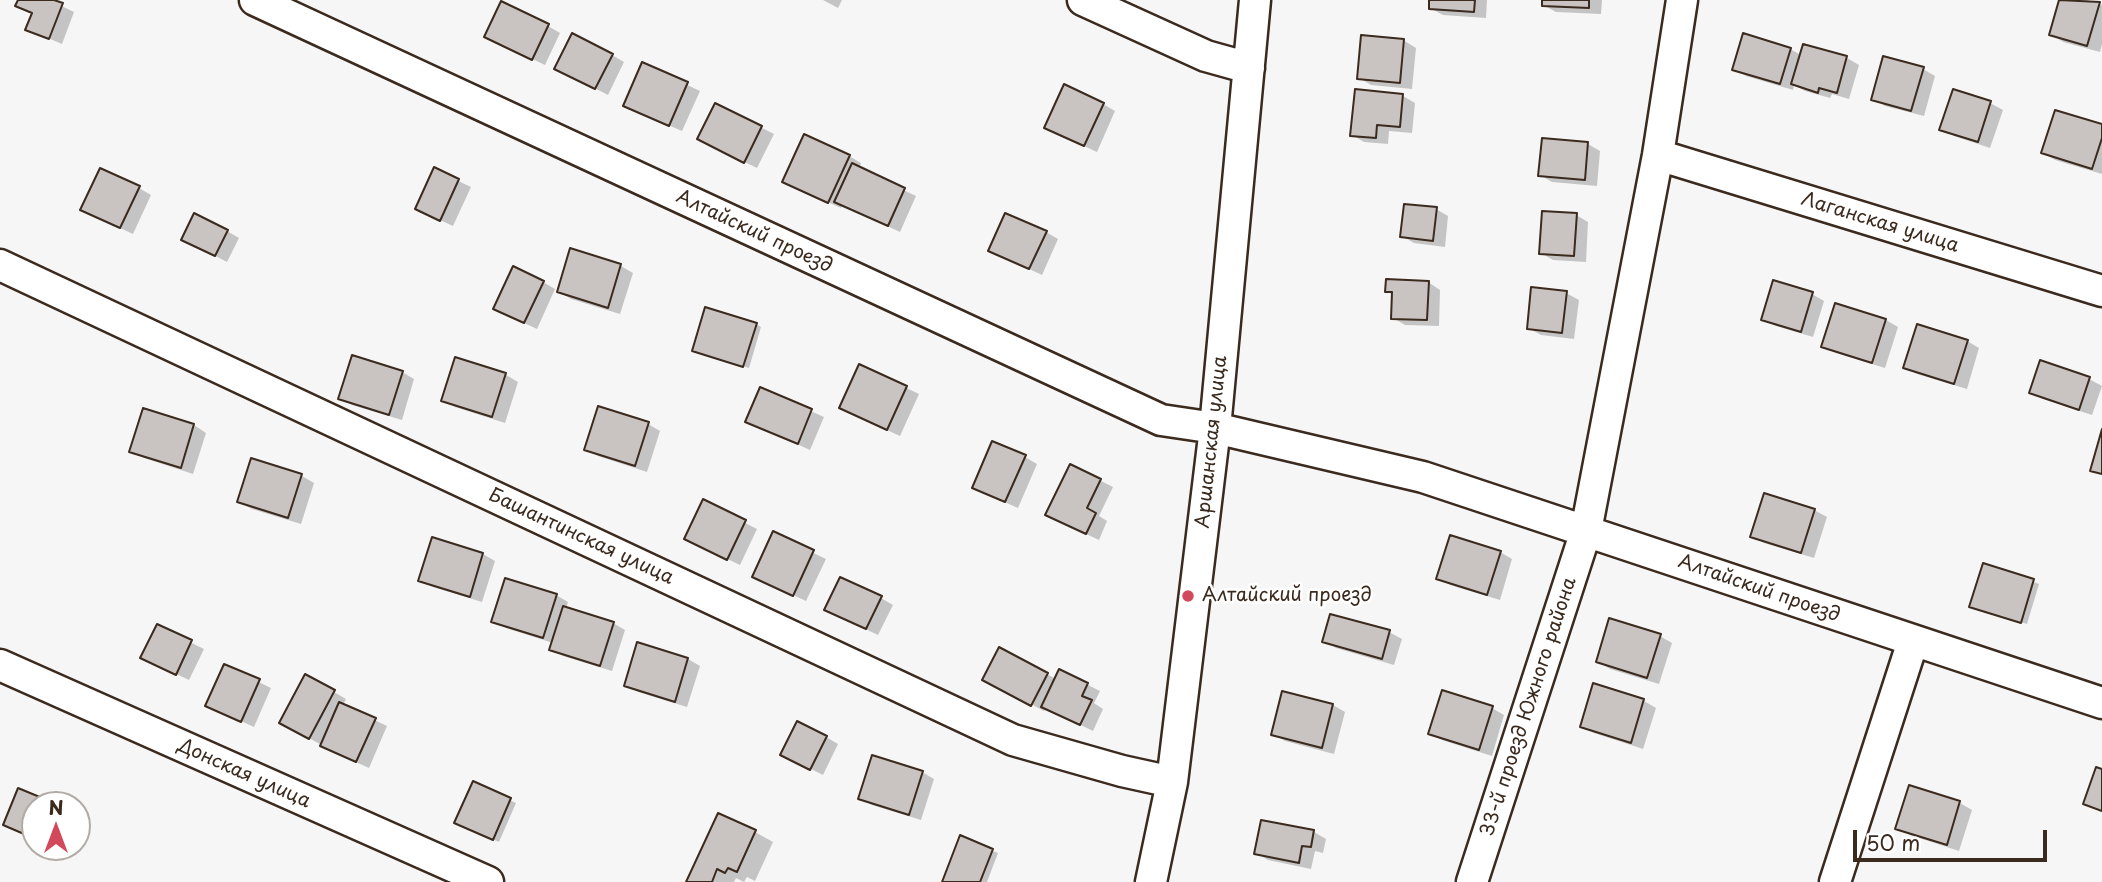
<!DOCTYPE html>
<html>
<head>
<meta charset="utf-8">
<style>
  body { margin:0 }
  #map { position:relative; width:2102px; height:882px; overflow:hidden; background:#f7f6f6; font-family:"Playpen Sans",sans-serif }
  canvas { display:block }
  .north { position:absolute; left:21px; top:791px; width:70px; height:70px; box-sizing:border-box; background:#fff; border:2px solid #b1aaa5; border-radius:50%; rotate:0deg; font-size:19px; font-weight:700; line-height:28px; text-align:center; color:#3b2a1e }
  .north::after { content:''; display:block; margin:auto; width:24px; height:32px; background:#d1495b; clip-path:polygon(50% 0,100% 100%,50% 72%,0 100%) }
  .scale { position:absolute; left:1853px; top:830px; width:194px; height:32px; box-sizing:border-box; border:4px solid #3b2a1e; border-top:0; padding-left:9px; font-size:21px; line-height:24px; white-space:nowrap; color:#3b2a1e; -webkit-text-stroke:5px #fff; paint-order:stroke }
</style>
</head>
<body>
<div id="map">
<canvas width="2102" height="882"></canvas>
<div class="north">N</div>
<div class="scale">50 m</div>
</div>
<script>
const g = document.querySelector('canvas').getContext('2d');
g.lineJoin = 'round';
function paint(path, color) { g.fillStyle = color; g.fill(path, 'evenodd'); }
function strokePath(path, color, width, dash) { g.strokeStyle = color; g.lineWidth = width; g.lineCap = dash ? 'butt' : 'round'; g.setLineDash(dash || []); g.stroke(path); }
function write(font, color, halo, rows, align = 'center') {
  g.font = font + ' "Playpen Sans",sans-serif'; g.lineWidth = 5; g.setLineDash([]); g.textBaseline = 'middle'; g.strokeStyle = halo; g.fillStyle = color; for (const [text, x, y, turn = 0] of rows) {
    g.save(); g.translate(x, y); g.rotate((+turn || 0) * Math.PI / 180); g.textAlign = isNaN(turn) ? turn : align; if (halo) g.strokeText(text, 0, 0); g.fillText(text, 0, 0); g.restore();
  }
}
paint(new Path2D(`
  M19,0H49L74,12L62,44L27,29L33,14L17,6Z
  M823,0H842L838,8Z
  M1431,0H1487L1486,18L1443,15L1430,8Z
  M1544,0H1602L1601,14L1556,12L1543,5Z
  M2061,0H2087L2102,5V44L2100,52L2063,42L2051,34Z
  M548,26L560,33L545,65L498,43Z
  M1403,40L1416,48L1412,89L1371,85L1359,78Z
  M1804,46L1847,58L1859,65L1849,99L1832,94L1830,98L1805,91L1794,85L1793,90L1746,76L1734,69L1790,49L1801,55Z
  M612,55L624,62L608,95L569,75Z
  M643,64L700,91L682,131L638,112Z
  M1923,69L1935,76L1924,116L1885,106L1873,99Z
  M1357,91L1403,96L1415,103L1412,133L1389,131L1388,144L1364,142L1352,135Z
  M1954,91L1990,103L2003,110L1990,148L1954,136L1942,129Z
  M1103,104L1115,111L1097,152L1058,134Z
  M716,105L774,134L757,168L711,146Z
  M2102,126V174L2055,160L2043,153Z
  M1588,144L1600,151L1597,186L1552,182L1540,175Z
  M849,156L861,163L859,169L916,196L900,232L842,205L841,208L796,188Z
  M435,170L471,187L453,226L429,215Z
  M139,188L151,195L133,234L94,216Z
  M1436,209L1448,216L1445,247L1414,243L1402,236Z
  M1576,215L1588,222L1586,262L1553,260L1541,253Z
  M227,231L239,238L227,262L196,246Z
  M1046,232L1058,239L1042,275L990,251Z
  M571,251L621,266L633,273L620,314L571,299L559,292Z
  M543,282L555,289L537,329L507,315Z
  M1428,282L1440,290L1439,326L1405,325L1393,318V295L1387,291Z
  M1566,293L1579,300L1574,339L1541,335L1528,328Z
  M1812,294L1824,301L1813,337L1776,326L1763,319Z
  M1886,320L1898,327L1885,368L1836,353L1823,346Z
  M756,324L761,327L749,368L699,353Z
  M1967,341L1979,348L1967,389L1917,374L1905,367Z
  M456,359L506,375L518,382L505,423L455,407L443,400Z
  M860,366L919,394L900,436L854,415Z
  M402,372L414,379L402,420L352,405L340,398Z
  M2089,379L2102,386L2092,415L2043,399L2031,392Z
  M761,389L824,417L810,450L747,421Z
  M144,410L194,425L206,433L193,474L144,458L132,451Z
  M648,424L660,431L647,472L598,456L586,449Z
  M1025,457L1037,464L1018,508L986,494Z
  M252,461L302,476L314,483L301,524L252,509L239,502Z
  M1071,466L1113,487L1099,516L1107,521L1099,540L1060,522Z
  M704,502L757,529L740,565L698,545Z
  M1814,510L1827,517L1814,558L1764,543L1752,536Z
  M774,534L826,559L806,601L754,577Z
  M433,539L483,554L495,561L482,602L433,587L421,580Z
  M1500,552L1512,559L1500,600L1450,585L1438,578Z
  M1984,565L2039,584L2027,624L1977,609Z
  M556,595L568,602L566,609L613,623L625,630L612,671L563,656L551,649L553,643L506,628L494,621Z
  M881,598L893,605L878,635L838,616Z
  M157,626L204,649L189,680L155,664Z
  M1389,632L1402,639L1394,665L1336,648L1324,641Z
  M1660,636L1672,643L1659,684L1610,669L1598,662Z
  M638,644L688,659L700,666L687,707L638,692L626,685Z
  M1000,649L1056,679L1060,671L1100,691L1094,703L1103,709L1093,731L1046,708L1044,711L984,679Z
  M225,666L271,688L254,727L208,706Z
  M1594,685L1644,701L1656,708L1643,749L1594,733L1582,726Z
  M334,692L346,699L343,705L387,726L369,768L334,752L293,729Z
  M1333,705L1345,712L1334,754L1285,741L1273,734Z
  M1492,708L1504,715L1492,756L1442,740L1430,733Z
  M826,737L838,744L823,775L795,761Z
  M922,772L934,779L921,820L872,805L860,798Z
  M474,784L516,803L499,842L462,826Z
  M1910,787L1960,803L1972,810L1959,851L1910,835L1898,828Z
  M19,790L52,805H35V838L17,831Z
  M1262,822L1314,832L1326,839L1323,853L1315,851L1311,869L1268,860L1256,853Z
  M755,832L773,842L755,881L747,877L744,882L736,878L734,882H688Z
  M961,838L998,853L987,882H944Z`), '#0003');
const building = new Path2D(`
  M18,0H54L63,3L49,39L25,30L32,13L15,6Z
  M1429,0H1475L1474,12L1429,9Z
  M1542,0H1589V8L1542,6Z
  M2059,0L2100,2L2087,46L2049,35Z
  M501,1L549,24L532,60L484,37Z
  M572,33L613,54L595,89L554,69Z
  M1743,33L1791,48L1780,84L1732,70Z
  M1361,35L1404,39L1400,83L1357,79Z
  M1803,44L1847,56L1837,93L1819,88L1818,93L1791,84Z
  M1883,56L1924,67L1911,111L1871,100Z
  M642,62L688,82L669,126L623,106Z
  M1064,84L1104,103L1084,146L1044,128Z
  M1355,89L1403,94L1400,127L1377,125L1376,138L1350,136Z
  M1953,89L1991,101L1978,142L1939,130Z
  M715,103L762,126L744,163L697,139Z
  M2055,110L2102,124V138L2092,169L2041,153Z
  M804,134L850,155L828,203L782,182Z
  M1542,138L1588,142L1585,180L1538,176Z
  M852,163L905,188L888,226L834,202Z
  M434,167L459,179L440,221L415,209Z
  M100,168L140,186L120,228L80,210Z
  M1404,204L1437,207L1433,241L1400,237Z
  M1542,211L1577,213L1574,256L1539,254Z
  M194,213L228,230L215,256L181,240Z
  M1005,213L1047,231L1029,269L988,251Z
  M570,248L621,264L608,308L557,292Z
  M513,266L544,281L524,323L493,309Z
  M1386,279L1429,281L1427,320L1391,319L1392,292H1385Z
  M1773,280L1813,292L1801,332L1761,320Z
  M1531,287L1567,291L1562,333L1527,329Z
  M1835,303L1886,319L1872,363L1821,347Z
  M705,307L757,323L743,367L692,351Z
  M1917,324L1968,340L1954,384L1903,368Z
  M352,355L403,371L389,415L338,399Z
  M455,357L506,373L492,417L441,401Z
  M2040,360L2090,377L2079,410L2029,393Z
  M859,364L907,386L887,430L839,408Z
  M760,387L812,409L798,444L745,422Z
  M598,406L649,422L635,466L584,450Z
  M143,408L194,424L181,468L129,452Z
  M2102,429V474L2090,471Z
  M992,441L1026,455L1005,502L972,488Z
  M251,458L302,474L288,518L237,502Z
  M1070,464L1101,479L1087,508L1096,513L1086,534L1045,515Z
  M1764,493L1815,509L1801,553L1750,537Z
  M703,499L746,520L727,560L684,539Z
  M773,531L814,550L793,596L752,577Z
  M1450,535L1501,551L1487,595L1436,579Z
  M432,537L483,553L470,597L418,581Z
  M1983,563L2034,579L2021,623L1969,607Z
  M840,577L882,596L866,629L824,610Z
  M505,578L557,594L543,638L491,622Z
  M563,606L614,622L600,666L549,650Z
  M1330,614L1390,630L1382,659L1322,642Z
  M1609,618L1661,634L1647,678L1596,662Z
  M157,624L192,640L176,675L140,658Z
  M637,642L688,658L675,702L624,686Z
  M999,647L1048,673L1031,706L982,680Z
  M224,664L260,679L241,722L205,706Z
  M1059,669L1088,683L1082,696L1092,700L1080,725L1041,707Z
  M305,674L335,690L309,739L279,723Z
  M1593,683L1644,699L1631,743L1580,727Z
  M1442,690L1493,706L1479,750L1428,734Z
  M1282,691L1333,704L1322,748L1271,735Z
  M339,702L376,718L356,762L320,746Z
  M797,721L827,736L810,770L780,755Z
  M872,755L923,771L909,815L858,799Z
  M2096,767L2102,769V811L2083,804Z
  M473,781L511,798L493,840L454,823Z
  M1909,785L1960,801L1947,845L1895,829Z
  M18,788L47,800L44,805H35V827L31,837L3,825Z
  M718,813L756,830L737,872L728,868L725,873L717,869L712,882H686Z
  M1261,820L1314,830L1311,847L1302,846L1299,863L1254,854Z
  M960,835L993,849L980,882H942Z`);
paint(building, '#c9c3c1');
strokePath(building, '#3b2a1e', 2);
const minor = new Path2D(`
  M255,0L1161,420L1215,428L1423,477L2102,703
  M1083,0L1206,56L1249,68
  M1658,155L2102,291
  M0,265L1013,740L1122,771L1172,782
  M0,665L488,882
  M1151,882L1172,782L1215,428L1255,0
  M1472,882L1586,531L1658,155L1682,0
  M1835,882L1913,641`);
strokePath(minor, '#3b2a1e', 35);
strokePath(minor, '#fff', 30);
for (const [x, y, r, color] of [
  [1188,596,7,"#d1495b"]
]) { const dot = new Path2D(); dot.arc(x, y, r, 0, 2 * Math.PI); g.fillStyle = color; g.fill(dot); strokePath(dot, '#fff', 2.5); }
write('19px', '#3b2a1e', '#fff', [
  ["Лаганская улица",1880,223,17],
  ["Алтайский проезд",754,232,25],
  ["Аршанская улица",1212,442,-84],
  ["Башантинская улица",581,537,25],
  ["Алтайский проезд",1759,589,19],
  ["33-й проезд Южного района",1529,707,-72],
  ["Донская улица",244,774,24]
]);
write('19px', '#3b2a1e', '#fff', [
  ["Алтайский проезд",1202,596]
], 'left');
</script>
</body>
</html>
